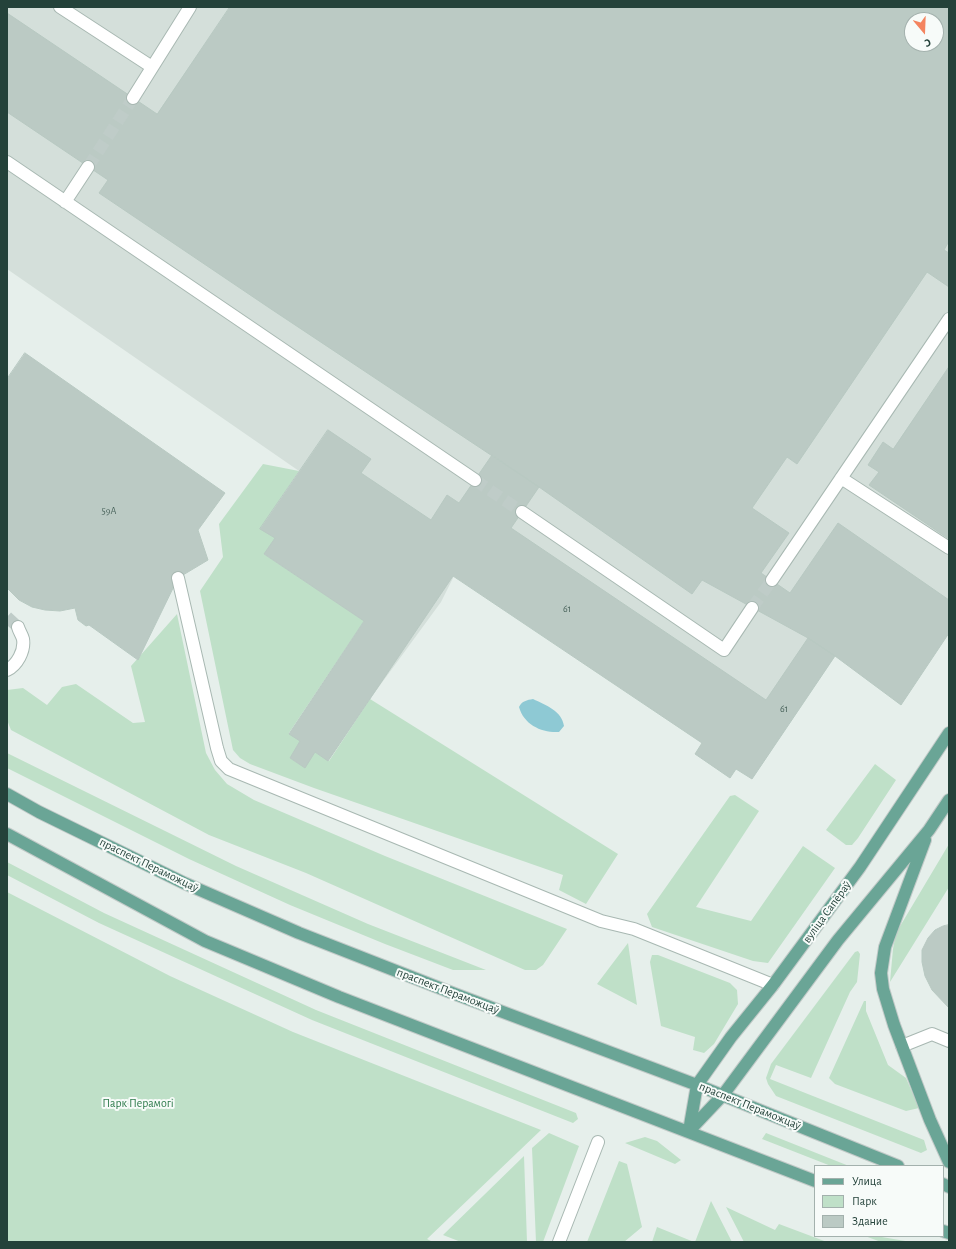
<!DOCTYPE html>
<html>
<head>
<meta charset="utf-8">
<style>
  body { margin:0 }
  #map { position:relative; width:956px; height:1249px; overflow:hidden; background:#e6efeb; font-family:"Alegreya Sans",sans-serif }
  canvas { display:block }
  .frame { position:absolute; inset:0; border:8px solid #24423a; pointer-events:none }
  .legend { position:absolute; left:814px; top:1165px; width:130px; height:72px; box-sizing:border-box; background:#f7fbf9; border:1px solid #a3b1ad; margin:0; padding:5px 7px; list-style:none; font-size:12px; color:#24423a }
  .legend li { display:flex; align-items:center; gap:8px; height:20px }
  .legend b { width:20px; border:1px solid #a3b1ad }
  .north { position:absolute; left:904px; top:12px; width:40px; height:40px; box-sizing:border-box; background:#f7fbf9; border:1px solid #a3b1ad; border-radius:50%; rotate:161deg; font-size:11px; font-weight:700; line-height:16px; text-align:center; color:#24423a }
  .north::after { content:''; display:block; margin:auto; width:14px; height:18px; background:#f4845f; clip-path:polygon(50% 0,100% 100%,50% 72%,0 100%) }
</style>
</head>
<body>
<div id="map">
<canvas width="956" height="1249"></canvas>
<div class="frame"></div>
<ul class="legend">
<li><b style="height:5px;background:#6aa596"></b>Улица</li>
<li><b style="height:11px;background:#bfe0c8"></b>Парк</li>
<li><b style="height:11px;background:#bbcac4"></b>Здание</li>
</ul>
<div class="north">С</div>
</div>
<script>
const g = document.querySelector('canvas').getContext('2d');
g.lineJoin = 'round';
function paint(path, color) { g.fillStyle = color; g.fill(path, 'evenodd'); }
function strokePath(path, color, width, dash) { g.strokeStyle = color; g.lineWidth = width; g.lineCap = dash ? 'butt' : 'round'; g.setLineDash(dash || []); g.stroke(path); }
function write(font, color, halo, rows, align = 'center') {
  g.font = font + ' "Alegreya Sans",sans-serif'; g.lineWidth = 4; g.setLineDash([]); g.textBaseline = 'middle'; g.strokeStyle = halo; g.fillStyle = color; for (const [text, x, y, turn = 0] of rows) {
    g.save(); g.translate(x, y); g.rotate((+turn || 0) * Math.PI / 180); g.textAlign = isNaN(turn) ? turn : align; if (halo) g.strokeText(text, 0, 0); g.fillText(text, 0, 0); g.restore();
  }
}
paint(new Path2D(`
  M7,7H949V633L901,705L835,656L752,779L736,769L730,778L695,754L702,743L454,576L441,602L370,699L328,761L305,768L290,758L289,734L364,622L264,554L260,529L299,471L7,269ZM912,20H936V44H912Z`), '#d4dfda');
paint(new Path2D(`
  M263,464L299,471L261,528L275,538L264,554L364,621L289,733L300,741L290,758L304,767L315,752L329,761L370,699L618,854L586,904L559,890L563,875L314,788L250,764L240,758L233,750L200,591L223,557L219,524Z
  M177,614L206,753L215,770L227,784L254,800L385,856L567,929L543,965L536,970H525L306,873L209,835L11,730L7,720V690L23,688L47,705L62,687L76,684L133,723L145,722L131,666Z
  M7,753L236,866L368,924L486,970H453L385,944L290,905L189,859L7,768Z
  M875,764L896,780L858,838L852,845H846L826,830Z
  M735,795L759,811L696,907L751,921L803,846L835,868L768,963L753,961L652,927L647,914L730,796Z
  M949,844V887L890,982L893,949L896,933Z
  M7,862L104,913L316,1010L576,1113L578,1119L573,1123L312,1020L99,923L7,875Z
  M7,892L170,976L293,1032L541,1130L427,1239L433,1242H7Z
  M628,943L637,1005L597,984Z
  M858,951L860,954L857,982L850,992L811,1078L776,1065L770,1079L924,1140L927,1150L921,1153L776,1096L768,1084L766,1078L771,1064L855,952Z
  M652,955H658L730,983L737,990L738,1004L714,1044L704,1053L693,1050L695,1037L661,1026L650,962Z
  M864,1001H866V1011L888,1065L906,1078L919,1108L906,1111L835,1084L829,1078Z
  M549,1133L579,1146L543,1242H536L532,1148Z
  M766,1133L849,1166H831L762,1139Z
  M645,1137L657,1141L681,1160L675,1164L625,1143Z
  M524,1156L527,1242H461L443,1235Z
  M619,1161L627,1164L642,1227L624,1242H587Z
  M711,1201L732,1242H695Z
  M726,1207L775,1230L779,1224L827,1242H744Z
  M657,1227L694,1242H652Z
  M865,1236H876L911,1242H881Z`), '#bfe0c8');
paint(new Path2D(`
  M533,699C546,705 562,711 564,726L559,732C542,733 524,725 519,707C522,701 527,700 533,699Z`), '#8ec9d4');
const building = new Path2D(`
  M230,7H949V241L944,250L949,253V287L927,272L797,464L787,457L752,508L789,533L761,573L790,593L838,523L949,600V633L901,705L835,656L808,638L702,580L692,594L539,487L271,309L99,193L108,180L7,112V13L157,114ZM912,20H936V44H912Z
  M25,353L225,493L198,530L208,560L178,578L138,660L89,625L86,626L78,620L75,608L60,611L45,610L32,607L19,600L7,588V379Z
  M949,367V539L869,485L879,472L868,465L883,442L893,449Z
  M328,430L371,459L361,473L431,520L447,495L459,503L492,455L539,487L511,528L766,700L808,638L835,656L752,779L736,769L730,778L695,754L702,743L453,576L328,761L315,752L305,768L290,758L300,741L289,734L364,621L264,554L275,538L260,529Z
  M949,925V1008L932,990L925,976L922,962V950L928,938L935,930L943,926Z`);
paint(building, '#bbcac4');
strokePath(building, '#b8c9c2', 1);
strokePath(new Path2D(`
  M88,167L133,98
  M475,480L522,512
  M752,608L772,580
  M7,617L18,627`), '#bfccc8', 12, [12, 6]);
const minor = new Path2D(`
  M60,7L152,67
  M133,98L190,7
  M7,162L475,480
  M65,202L88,167
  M841,478L949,548
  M522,512L724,650L752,608
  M178,578L217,748L221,761L229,769L601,921L634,929L773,985
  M772,580L949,319
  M7,670C17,665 25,651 23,639C22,635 19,631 18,627
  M902,1046L932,1034L949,1041
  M559,1242L598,1142`);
const major = new Path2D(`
  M7,794L39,812L184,883L299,933L455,994L697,1085L898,1166
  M7,834L205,941L339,997L815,1181
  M925,840L885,947L881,973L883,989L894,1025L930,1120L949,1162
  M689,1131L697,1085L731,1037L773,985L860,867L949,733
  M689,1131L723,1095L838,940L929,830L949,800
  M943,1184L949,1187
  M943,1231L949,1233`);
strokePath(minor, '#a8b8b2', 14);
strokePath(major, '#c2cac8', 14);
strokePath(minor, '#fff', 12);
strokePath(major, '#6aa596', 12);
write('10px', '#4a645c', null, [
  ["59А",109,511],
  ["61",567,609],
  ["61",784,709]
]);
write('12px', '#24423a', '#f7fbf9', [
  ["праспект Пераможцаў",149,865,26],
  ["вуліца Сапёраў",827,912,-54],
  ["праспект Пераможцаў",448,991,21],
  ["праспект Пераможцаў",750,1106,22]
]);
write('12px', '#2d7a4b', '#f7fbf9', [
  ["Парк Перамогі",138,1103]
]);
</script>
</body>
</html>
